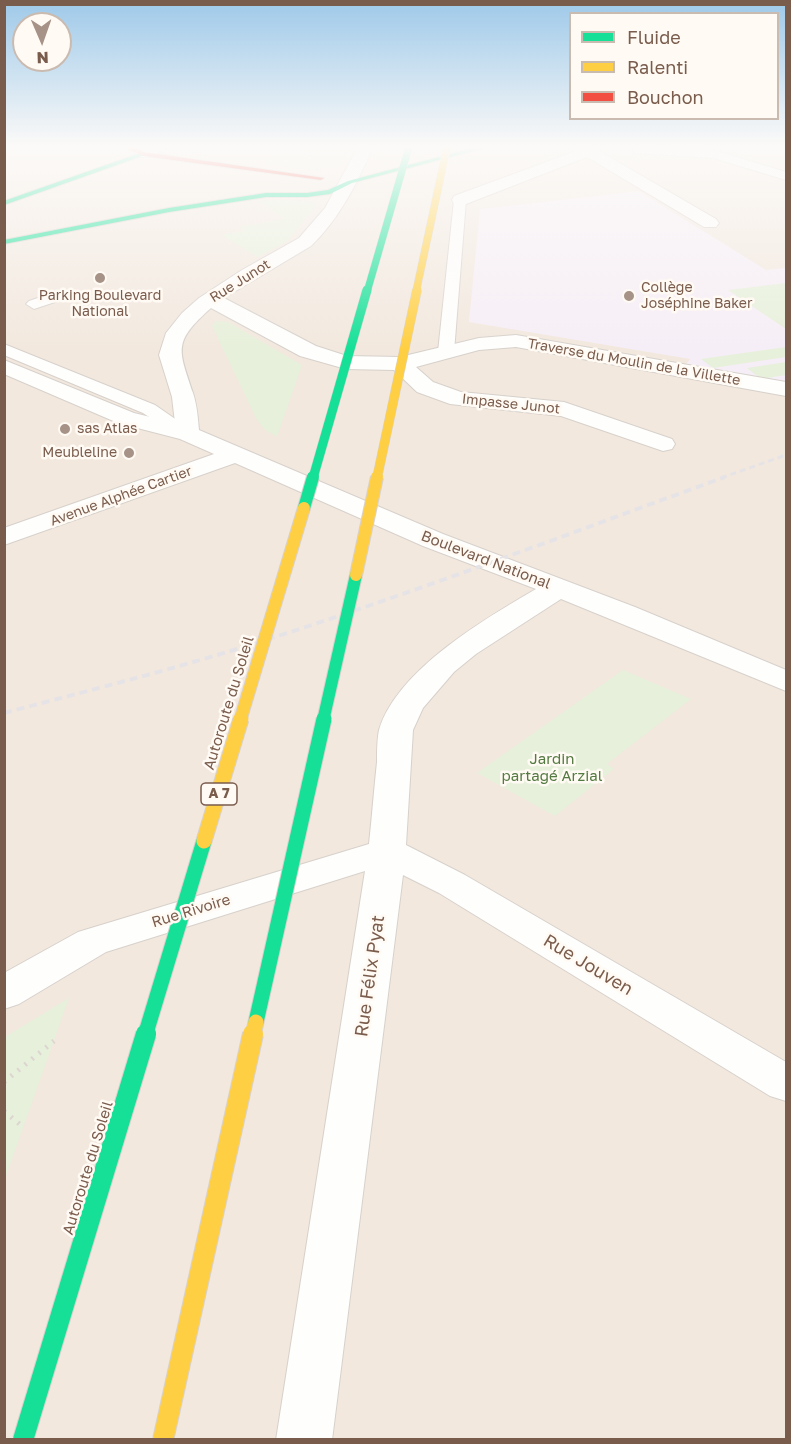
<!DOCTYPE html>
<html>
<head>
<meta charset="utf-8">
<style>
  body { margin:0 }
  #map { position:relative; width:791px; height:1444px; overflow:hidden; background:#f9f5f0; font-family:"Golos Text",sans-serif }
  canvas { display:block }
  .frame { position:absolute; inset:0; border:6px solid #7a5c4d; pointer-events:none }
  .legend { position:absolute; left:569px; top:12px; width:210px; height:108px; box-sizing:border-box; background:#fffaf3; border:2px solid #cabbb1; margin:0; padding:8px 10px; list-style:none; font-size:18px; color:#7a5c4d }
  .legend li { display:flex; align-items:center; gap:12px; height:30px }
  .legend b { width:30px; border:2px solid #cabbb1 }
  .north { position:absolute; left:12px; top:12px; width:60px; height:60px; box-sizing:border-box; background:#fffaf3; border:2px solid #cabbb1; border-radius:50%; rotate:178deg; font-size:16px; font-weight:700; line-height:24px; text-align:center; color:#7a5c4d }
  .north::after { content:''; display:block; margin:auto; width:21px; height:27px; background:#a69286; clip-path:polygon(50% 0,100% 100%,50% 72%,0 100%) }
</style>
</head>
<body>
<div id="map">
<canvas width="791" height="1444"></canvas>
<div class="frame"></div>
<ul class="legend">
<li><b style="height:8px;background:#16e098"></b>Fluide</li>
<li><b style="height:8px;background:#ffcf43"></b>Ralenti</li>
<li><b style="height:8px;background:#f24e42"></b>Bouchon</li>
</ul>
<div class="north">N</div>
</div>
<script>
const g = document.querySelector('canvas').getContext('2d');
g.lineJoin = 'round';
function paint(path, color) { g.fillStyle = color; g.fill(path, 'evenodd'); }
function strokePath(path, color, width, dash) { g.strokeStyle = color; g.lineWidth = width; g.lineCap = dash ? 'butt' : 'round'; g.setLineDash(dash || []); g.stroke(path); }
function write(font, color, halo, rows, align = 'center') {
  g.font = font + ' "Golos Text",sans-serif'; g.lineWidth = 5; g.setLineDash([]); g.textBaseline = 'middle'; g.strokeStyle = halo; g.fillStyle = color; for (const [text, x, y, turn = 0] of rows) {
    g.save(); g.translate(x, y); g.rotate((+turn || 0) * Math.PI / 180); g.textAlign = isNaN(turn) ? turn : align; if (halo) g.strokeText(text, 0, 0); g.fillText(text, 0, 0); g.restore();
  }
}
paint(new Path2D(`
  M5,147H786V1439L5,1440Z`), '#f2e8de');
paint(new Path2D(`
  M639,191L766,270L786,268V385L684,367L690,359L469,322L480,209Z`), '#f6eef6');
paint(new Path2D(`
  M294,147H350L341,166L312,170L264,164L284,153L304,156L308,154L289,151Z
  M278,200L308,201L316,205L287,241L258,257L222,235L245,231L240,227L285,219L259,201Z
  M786,283V329L728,290Z
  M216,321L228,322L302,365L277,437L264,429L256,418L212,326Z
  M786,347V357L713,368L701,359Z
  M786,362V375L761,379L747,368Z
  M623,670L691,699L607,764L614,769L555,816L477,773Z
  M69,998L5,1179V1037Z`), '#e7f0db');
const lane = new Path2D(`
  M639,147L689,150L684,147H703L786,172V180L713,158L635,153L633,151Z
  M460,196L466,200L454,352L446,357L438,352L454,200Z
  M53,293L58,295L61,298L58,301L34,309L26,304L29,301Z
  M4,344L155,405L197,434L195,438H181L143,413L4,355Z`);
const street = new Path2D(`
  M147,147H169L148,157H138L135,154Z
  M358,147H373C357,183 340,218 311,246L224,298L316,346L347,356L400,357L479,338L516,335L786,382V396L516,347L479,350L416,367L433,382L461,392L564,402L672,439L675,444L672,449L663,451L561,416L450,404L417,392L394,370L346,369L300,356L211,308C173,342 178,348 193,393C197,405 198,418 199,430L443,534L635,607L786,670V691L561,599L476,654L454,672L423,708L413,730L406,845L465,875L786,1062V1101L770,1096L439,893L403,875L332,1440H276L365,871L106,952L19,1004L4,1009V973L78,932L369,844C372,816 374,789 377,762C377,752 377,739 379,730C397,670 486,618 536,589L423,546L235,463L4,545V528L214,454L180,439L118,423L4,374V360L134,413L175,423L172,397L159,355L166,333L182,313L199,298L242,270L299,238L325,208Z
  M574,147L594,148L716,219L719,223L716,227H704L587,157L466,204H454L452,200L454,196L576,151Z`);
const fast = new Path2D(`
  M477,147H488L352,183L330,194L307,197H266L169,212L4,244V240L169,208L266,193H307L328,190L348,181Z
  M143,152L145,155L4,205V201Z`);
const jam = new Path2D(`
  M124,147H133L144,152L324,178L321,180L143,156Z`);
strokePath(lane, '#d7d1cb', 2);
strokePath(street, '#d7d1cb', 2);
strokePath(fast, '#d9d2cb', 2);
strokePath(jam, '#d9d2cb', 2);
strokePath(new Path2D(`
  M4,1082L54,1041
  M4,1111L23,1127`), '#dcd5d0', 5, [2, 7]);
paint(lane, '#fefefd');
paint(street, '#fefefd');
paint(fast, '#16e098');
paint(jam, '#f24e42');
strokePath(new Path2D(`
  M721,478L786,455`), '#e6e3e7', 3, [6, 4]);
strokePath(new Path2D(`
  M4,713C95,689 186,666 275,637C427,588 576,531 725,477`), '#e6e3e7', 4, [8, 5]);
const fastBridgeFar4 = new Path2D(`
  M367,292L409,147`);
const fastBridgeFar3 = new Path2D(`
  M313,478L367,290`);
const fastBridgeFar2 = new Path2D(`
  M304,508L313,477
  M323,721L356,575`);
const fastBridgeFar1 = new Path2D(`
  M256,1022L324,719
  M145,1036L204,841`);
const fastBridge = new Path2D(`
  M23,1440L146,1034`);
const slowBridgeFar4 = new Path2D(`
  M416,292L447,147`);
const slowBridgeFar3 = new Path2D(`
  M377,478L417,290`);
const slowBridgeFar2 = new Path2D(`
  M356,575L377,477
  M240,721L304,508`);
const slowBridgeFar1 = new Path2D(`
  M204,841L241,719
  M253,1036L256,1022`);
const slowBridge = new Path2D(`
  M163,1440L253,1034`);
strokePath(fastBridgeFar4, '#dad1cc', 8, []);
strokePath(fastBridgeFar3, '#dad1cc', 10, []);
strokePath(fastBridgeFar2, '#dad1cc', 14, []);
strokePath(fastBridgeFar1, '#dad1cc', 17, []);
strokePath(fastBridge, '#dad1cc', 22, []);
strokePath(slowBridgeFar4, '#dad1cc', 8, []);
strokePath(slowBridgeFar3, '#dad1cc', 10, []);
strokePath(slowBridgeFar2, '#dad1cc', 14, []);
strokePath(slowBridgeFar1, '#dad1cc', 17, []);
strokePath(slowBridge, '#dad1cc', 22, []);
strokePath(fastBridgeFar4, '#16e098', 7);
strokePath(fastBridgeFar3, '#16e098', 9);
strokePath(fastBridgeFar2, '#16e098', 12);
strokePath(fastBridgeFar1, '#16e098', 15);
strokePath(fastBridge, '#16e098', 20);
strokePath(slowBridgeFar4, '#ffcf43', 7);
strokePath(slowBridgeFar3, '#ffcf43', 9);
strokePath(slowBridgeFar2, '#ffcf43', 12);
strokePath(slowBridgeFar1, '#ffcf43', 15);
strokePath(slowBridge, '#ffcf43', 20);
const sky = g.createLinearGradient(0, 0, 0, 349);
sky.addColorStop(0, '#9ec9e9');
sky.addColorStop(0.42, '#fcfaf8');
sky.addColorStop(1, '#fcfaf800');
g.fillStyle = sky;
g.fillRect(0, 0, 791, 349);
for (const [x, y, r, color] of [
  [100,278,6,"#a69286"],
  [629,296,6,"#a69286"],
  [65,429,6,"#a69286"],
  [129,453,6,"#a69286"]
]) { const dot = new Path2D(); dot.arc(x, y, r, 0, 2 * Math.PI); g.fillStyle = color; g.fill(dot); strokePath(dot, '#fffaf3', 2); }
write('14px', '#7a5c4d', '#fffaf3', [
  ["Rue Junot",240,281,-32],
  ["Traverse du Moulin de la Villette",634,362,10],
  ["Impasse Junot",511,404,6],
  ["Avenue Alphée Cartier",121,496,-20]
]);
write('14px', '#7a5c4d', '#fffaf3', [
  ["Collège",641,288],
  ["Joséphine Baker",641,304],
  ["Parking Boulevard",100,296,"center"],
  ["National",100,312,"center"],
  ["sas Atlas",77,429],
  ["Meubleline",117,453,"right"]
], 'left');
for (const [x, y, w] of [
  [219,794,36]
]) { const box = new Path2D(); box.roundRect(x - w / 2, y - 11, w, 22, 4.5); g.fillStyle = '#fffaf3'; g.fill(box); strokePath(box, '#7a5c4d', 1.5); }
write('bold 14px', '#7a5c4d', null, [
  ["A 7",219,794]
]);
write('15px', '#7a5c4d', '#fffaf3', [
  ["Boulevard National",486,560,21],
  ["Autoroute du Soleil",229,703,-73],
  ["Rue Rivoire",191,911,-17],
  ["Autoroute du Soleil",88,1168,-73]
]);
write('15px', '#537a41', '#fffaf3', [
  ["Jardin",552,759],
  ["partagé Arzial",552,776]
]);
write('18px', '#7a5c4d', '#fffaf3', [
  ["Rue Jouven",588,965,31],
  ["Rue Félix Pyat",370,976,-82]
]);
</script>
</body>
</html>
